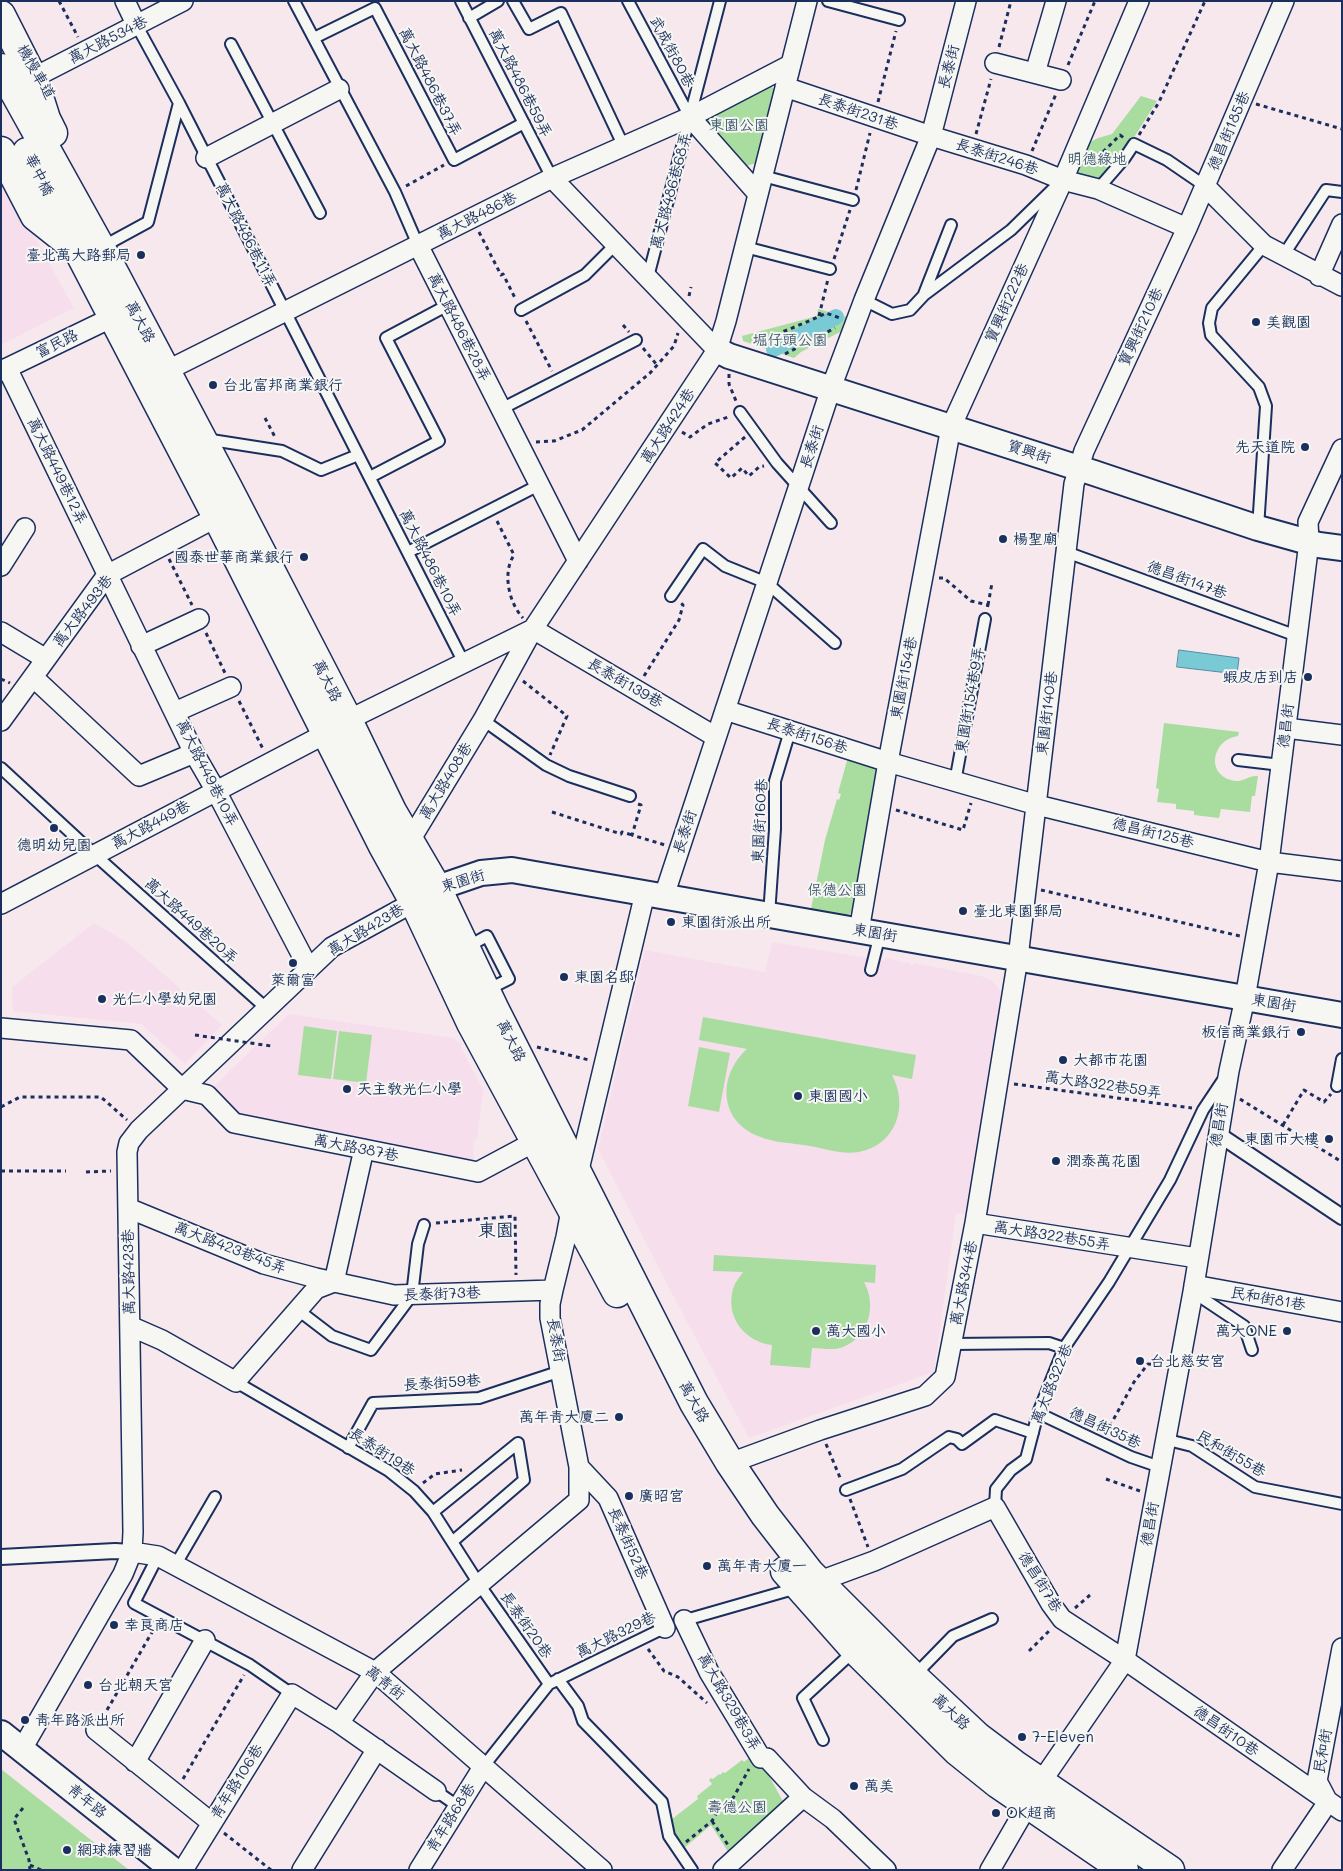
<!DOCTYPE html>
<html>
<head>
<meta charset="utf-8">
<style>
  body { margin:0 }
  #map { position:relative; width:1343px; height:1871px; overflow:hidden; background:#f7e8ee; font-family:Mali,sans-serif }
  canvas { display:block }
  .frame { position:absolute; inset:0; border:2px solid #1b2f5e; pointer-events:none }
</style>
</head>
<body>
<div id="map">
<canvas width="1343" height="1871"></canvas>
<div class="frame"></div>
</div>
<script>
const g = document.querySelector('canvas').getContext('2d');
g.lineJoin = 'round';
function paint(path, color) { g.fillStyle = color; g.fill(path, 'evenodd'); }
function strokePath(path, color, width, dash) { g.strokeStyle = color; g.lineWidth = width; g.lineCap = dash ? 'butt' : 'round'; g.setLineDash(dash || []); g.stroke(path); }
function write(font, color, halo, rows, align = 'center') {
  g.font = font + ' Mali,"LXGW WenKai TC",sans-serif'; g.lineWidth = 4; g.setLineDash([]); g.textBaseline = 'middle'; g.strokeStyle = halo; g.fillStyle = color; for (const [text, x, y, turn = 0] of rows) {
    g.save(); g.translate(x, y); g.rotate((+turn || 0) * Math.PI / 180); g.textAlign = isNaN(turn) ? turn : align; if (halo) g.strokeText(text, 0, 0); g.fillText(text, 0, 0); g.restore();
  }
}
paint(new Path2D(`
  M1,176L74,308L1,345Z
  M94,923L128,943L222,1025L185,1064L141,1024L13,1011L12,987Z
  M772,942L874,959L884,961L885,958L910,963V965H913L914,963L981,976L993,981L1001,992L965,1214L956,1213L934,1372L749,1438L670,1290L598,1149L645,950L765,972Z
  M289,1014L455,1038L457,1042L462,1043L461,1048L483,1090L477,1140H474L473,1163L237,1117L211,1089Z`), '#f7deec');
paint(new Path2D(`
  M763,82L776,90L756,163L743,167L702,125L704,111Z
  M1141,96L1157,101L1121,158L1098,183L1071,174L1084,145L1098,138L1112,134Z
  M818,309L851,318L844,330L801,352L794,358L743,341L742,336L817,316Z
  M1164,723L1239,732L1238,736C1213,739 1205,773 1231,780C1242,784 1248,775 1258,776L1255,796H1252L1250,812L1221,809L1219,818L1194,815V811L1176,809V804L1157,802L1159,789L1156,788Z
  M848,757L874,765L879,774L854,910L847,916L811,909L825,840L837,799L839,800L841,794L838,793Z
  M703,1017L916,1055L912,1079L892,1075C909,1106 896,1145 859,1152C843,1155 826,1149 810,1146C793,1143 773,1143 758,1136C718,1120 718,1075 747,1049L699,1040Z
  M304,1026L337,1031L331,1079L298,1075Z
  M339,1031L372,1035L366,1083L333,1079Z
  M699,1047L730,1053L719,1112L688,1106Z
  M714,1255L876,1265L875,1283L864,1282C877,1305 869,1337 843,1347C833,1351 822,1348 812,1348L810,1368L770,1365L772,1345C745,1342 725,1317 733,1289C735,1282 740,1277 743,1272L713,1271Z
  M754,1754L762,1763L785,1805L730,1855L711,1825L683,1849L674,1835L672,1819L698,1799L697,1796L712,1784L709,1780L711,1778L713,1779L719,1774L720,1775L723,1772L725,1773L742,1760L744,1762Z
  M1,1769L129,1870H1Z`), '#a9dda0');
const water = new Path2D(`
  M1179,650L1239,658L1237,674L1177,667Z`);
paint(water, '#7acad5');
strokePath(water, '#548ca5', 1);
strokePath(new Path2D(`
  M774,349L836,317`), '#7acad5', 16);
const service = new Path2D(`
  M294,1L395,192L418,245
  M461,1L552,178
  M513,1L529,29L561,13L624,147
  M628,1L690,117
  M828,1L899,20
  M469,18L498,1
  M137,26L179,103L464,663
  M314,38L375,8L454,160L524,123
  M231,44L320,213
  M763,176L853,200
  M1098,189L1124,159L1134,144L1167,160L1205,186
  M102,247L148,222L179,103
  M745,247L830,269
  M1283,256L1326,190L1342,192
  M648,277L720,1
  M924,294L951,225
  M864,300L892,314L910,310L924,295L1011,230L1054,188
  M521,310L585,275L616,244
  M501,409L636,340
  M740,412L777,463L831,523
  M205,439L282,451L321,470L358,455
  M370,477L439,441L386,338L448,305
  M1258,528L1266,406L1259,387L1211,335L1209,323L1212,308L1264,245
  M408,552L539,485
  M1066,552L1297,636
  M671,596L703,549L725,566L767,583L835,643
  M483,720L546,765L569,776L630,796
  M1238,760L1281,765
  M1,768L95,855L266,1008
  M955,782L985,619
  M769,915L775,829V781L790,731
  M467,947L487,936L509,979L487,990
  M871,970L880,934
  M1337,1086L1342,1059
  M1193,1292L1244,1326L1252,1350
  M298,1310L332,1336L371,1350L412,1295L418,1244L424,1225
  M952,1344L1049,1343L1064,1348
  M236,1382L389,1471L414,1491L433,1512L479,1584L549,1684
  M1038,1413L1131,1457L1160,1467
  M1164,1439L1192,1446L1255,1487L1342,1504
  M348,1448L373,1403L479,1398L561,1371
  M846,1490L902,1469L949,1437L957,1439L962,1444L995,1420L1033,1433
  M995,1507L996,1489L1011,1470L1026,1459L1038,1413L1064,1348L1109,1282L1170,1180L1203,1110L1223,1080
  M433,1512L518,1443L524,1480L452,1542
  M158,1556L134,1603L250,1665L292,1694
  M176,1564L215,1497
  M682,1621L797,1588
  M914,1676L953,1636L992,1619
  M558,1679L578,1706L583,1721L662,1802L669,1836L692,1870
  M823,1740L803,1698L855,1650
  M483,1767L549,1684L668,1626
  M436,1791L459,1807`);
const pedestrian = new Path2D(`
  M1218,1134L1342,1217
  M1,1557L115,1551L132,1552`);
const minor = new Path2D(`
  M125,1L137,26
  M995,63L1061,80
  M1035,73L1056,1
  M33,78L183,1
  M785,87L931,136L1026,165L1063,180L1098,189L1187,228
  M690,117L758,194
  M206,158L339,89
  M552,178L717,350
  M1205,186L1264,245L1342,286
  M418,245L578,561
  M1319,276L1342,224
  M7,368L194,753L216,791L309,969
  M1,371L113,317
  M166,371L552,178L690,117L790,65
  M1,566L25,528
  M533,629L716,737
  M1,632L46,659
  M141,646L199,619
  M33,677L139,776L194,753
  M725,710L888,762L1037,805L1269,862L1342,871
  M175,712L231,687
  M348,720L533,629
  M1,721L107,575L217,517
  M1286,728L1342,735
  M409,842L483,720L533,629L717,350L726,321L807,1
  M664,896L831,388L864,300L931,136L966,1
  M1,904L327,733
  M859,931L888,762L951,427L1063,180L1139,1
  M1,1028L131,1040L182,1089L207,1095L234,1123L478,1172L536,1141
  M577,1178L645,893
  M128,1208L264,1264L316,1278L394,1295L553,1290
  M975,1223L1197,1258
  M334,1282L364,1149
  M1194,1285L1342,1312
  M130,1326L162,1340L236,1382L241,1375L316,1289L334,1282
  M730,1463L820,1430L925,1396L945,1377L975,1223L1018,958L1074,484L1084,451L1187,228L1284,1
  M579,1467L608,1498L665,1628
  M132,1552L158,1556L375,1672L602,1870
  M809,1585L874,1561L995,1507L1051,1604L1062,1619L1125,1660L1342,1811
  M684,1620L709,1672L761,1758H767L803,1797L833,1819L886,1870
  M339,1723L375,1672L579,1500V1467L550,1318V1304L553,1290L566,1237L572,1205
  M96,1730L212,1823
  M22,1749L123,1574L132,1552L133,1532L127,1152L129,1143L139,1130L332,947L414,902
  M135,1762L205,1640
  M1328,1802L1317,1781L1342,1648
  M183,1870L292,1694L339,1723L436,1791
  M302,1870L377,1749
  M419,1870L483,1767
  M723,1870L803,1797
  M990,1870L1041,1782L1125,1660L1193,1292L1229,1071L1245,998L1269,862L1309,542L1308,522L1342,449
  M1282,1870L1328,1802`);
const tertiary = new Path2D(`
  M717,350L729,356L1094,473L1258,528L1319,545L1342,548
  M422,897L437,888L481,873L512,870L1342,1015
  M1,1733L173,1870`);
const secondary = new Path2D(`
  M1,15L33,78L46,119L53,133
  M1,68L101,248L228,488L348,720L392,811L437,888L494,1008L694,1403L730,1463L765,1515L810,1573L914,1677L978,1737L1014,1764L1170,1870
  M1,151L35,216L69,243
  M27,152L217,517L383,846L414,902L471,1023L617,1293
  M785,1571L855,1650L957,1751L998,1784L1124,1870`);
strokePath(service, '#1b2f5e', 14);
strokePath(pedestrian, '#1b2f5e', 18);
strokePath(minor, '#1b2f5e', 22);
strokePath(tertiary, '#1b2f5e', 28);
strokePath(secondary, '#1b2f5e', 31);
strokePath(new Path2D(`
  M59,1L78,37
  M999,47L1011,1
  M1068,65L1095,1
  M878,102L896,31
  M1256,104L1342,129
  M976,134L991,79
  M1139,135L1159,102L1205,1
  M1032,151L1056,94
  M1090,153L1098,157L1120,135L1124,138
  M406,186L444,165
  M856,190L870,133
  M479,232L501,275L503,274L516,300
  M834,259L850,210
  M689,296L691,287
  M819,316L828,279
  M526,321L552,371
  M623,325L629,332
  M754,344C778,333 802,325 826,313L840,318
  M643,348L657,365
  M785,354L835,328
  M729,374V384L736,401
  M265,418L275,437
  M682,432L690,437L708,424L731,416
  M745,437L715,463L731,478L742,468L749,476L759,467L764,466
  M536,442L554,441L582,430L650,373L674,346L678,333
  M497,521L514,555C502,573 509,603 523,618
  M169,559L192,605
  M939,578H944L971,601L988,605L987,609
  M988,605L992,583
  M206,633L225,673
  M644,676L679,620L683,605L680,602
  M1,679L10,683
  M523,681L567,716L550,755
  M239,701L263,749
  M638,804L641,805L632,835L665,845
  M896,810L963,830L971,803
  M552,812L621,834L622,832L632,835
  M1041,890L1240,936
  M537,1047L589,1060
  M1014,1084L1192,1108
  M1240,1099L1342,1162
  M1,1107L20,1097H101L127,1120
  M1283,1125L1304,1090L1324,1102L1331,1094
  M1,1171H66
  M86,1172L111,1171
  M436,1223L515,1216L516,1275
  M1106,1433L1134,1382L1148,1364L1163,1365
  M826,1444L841,1480
  M1106,1479L1140,1491
  M423,1483L435,1474L462,1470
  M850,1499L868,1547
  M1075,1608L1090,1595
  M648,1649L664,1671L678,1677L707,1703
  M1029,1651L1050,1630
  M103,1717L155,1627
  M183,1779L244,1675
  M23,1808L14,1819L29,1860L30,1870
  M712,1821L728,1845
  M224,1833L271,1870
  M686,1842L712,1821L719,1809L732,1800L749,1769
  M30,1865L41,1870`), '#1b2f5e', 3, [4, 4]);
strokePath(service, '#f6f6f2', 10);
strokePath(pedestrian, '#f6f6f2', 14);
strokePath(minor, '#f6f6f2', 19);
strokePath(tertiary, '#f6f6f2', 24);
strokePath(secondary, '#f6f6f2', 28);
strokePath(new Path2D(`
  M195,1035L271,1046`), '#1b2f5e', 3, [4, 4]);
for (const [x, y, r, color] of [
  [141,255,5,"#1b2f5e"],
  [1256,322,5,"#1b2f5e"],
  [213,385,5,"#1b2f5e"],
  [1305,447,5,"#1b2f5e"],
  [1003,539,5,"#1b2f5e"],
  [304,557,5,"#1b2f5e"],
  [1308,677,5,"#1b2f5e"],
  [54,828,5,"#1b2f5e"],
  [963,911,5,"#1b2f5e"],
  [671,922,5,"#1b2f5e"],
  [293,963,5,"#1b2f5e"],
  [564,977,5,"#1b2f5e"],
  [102,999,5,"#1b2f5e"],
  [1301,1032,5,"#1b2f5e"],
  [1063,1060,5,"#1b2f5e"],
  [347,1089,5,"#1b2f5e"],
  [798,1096,5,"#1b2f5e"],
  [1329,1139,5,"#1b2f5e"],
  [1056,1161,5,"#1b2f5e"],
  [816,1331,5,"#1b2f5e"],
  [1287,1331,5,"#1b2f5e"],
  [1140,1361,5,"#1b2f5e"],
  [619,1417,5,"#1b2f5e"],
  [629,1496,5,"#1b2f5e"],
  [707,1566,5,"#1b2f5e"],
  [114,1625,5,"#1b2f5e"],
  [88,1685,5,"#1b2f5e"],
  [25,1720,5,"#1b2f5e"],
  [1022,1737,5,"#1b2f5e"],
  [854,1786,5,"#1b2f5e"],
  [996,1813,5,"#1b2f5e"],
  [67,1850,5,"#1b2f5e"]
]) { const dot = new Path2D(); dot.arc(x, y, r, 0, 2 * Math.PI); g.fillStyle = color; g.fill(dot); strokePath(dot, '#f6f6f2', 2); }
write('15px', '#1b2f5e', '#f6f6f2', [
  ["萬大路534巷",108,40,-27],
  ["武成街80巷",672,52,62],
  ["長泰街",949,67,-76],
  ["機慢車道",36,72,60],
  ["萬大路486巷37弄",430,82,63],
  ["萬大路486巷59弄",520,83,63],
  ["長泰街231巷",858,112,19],
  ["德昌街185巷",1229,131,-67],
  ["長泰街246巷",997,157,18],
  ["華中橋",39,175,63],
  ["萬大路486巷68弄",671,191,-75],
  ["萬大路486巷",477,216,-27],
  ["萬大路486巷11弄",246,235,63],
  ["寶興街222巷",1007,303,-66],
  ["萬大路",140,322,62],
  ["萬大路486巷28弄",459,327,63],
  ["寶興街210巷",1141,327,-65],
  ["富民路",57,344,-26],
  ["萬大路424巷",668,426,-57],
  ["長泰街",812,447,-72],
  ["寶興街",1029,452,18],
  ["萬大路449巷12弄",57,471,64],
  ["萬大路486巷10弄",430,563,63],
  ["德昌街147巷",1187,580,20],
  ["萬大路493巷",83,611,-52],
  ["東園街154巷",904,678,-79],
  ["萬大路",327,681,63],
  ["長泰街139巷",625,683,30],
  ["東園街154巷9弄",970,700,-80],
  ["東園街140巷",1047,713,-83],
  ["德昌街",1286,726,-83],
  ["長泰街156巷",807,736,18],
  ["萬大路449巷10弄",207,773,63],
  ["萬大路408巷",446,781,-59],
  ["東園街160巷",760,821,-87],
  ["萬大路449巷",151,825,-28],
  ["長泰街",685,832,-72],
  ["德昌街125巷",1153,833,14],
  ["東園街",463,881,-17],
  ["萬大路449巷20弄",191,921,42],
  ["萬大路423巷",366,930,-31],
  ["東園街",875,933,10],
  ["東園街",1274,1003,10],
  ["萬大路",511,1041,63],
  ["萬大路322巷59弄",1103,1085,8],
  ["德昌街",1219,1125,-80],
  ["萬大路387巷",356,1148,11],
  ["萬大路322巷55弄",1052,1236,9],
  ["萬大路423巷45弄",230,1248,21],
  ["萬大路423巷",129,1272,-91],
  ["萬大路344巷",964,1283,-79],
  ["長泰街73巷",442,1294,-2],
  ["民和街81巷",1268,1299,10],
  ["長泰街",556,1340,80],
  ["長泰街59巷",442,1383,-4],
  ["萬大路322巷",1052,1384,-68],
  ["萬大路",694,1402,61],
  ["德昌街35巷",1105,1428,25],
  ["長泰街19巷",382,1452,33],
  ["民和街55巷",1231,1454,30],
  ["德昌街",1150,1524,-80],
  ["長泰街52巷",628,1543,66],
  ["德昌街7巷",1040,1582,58],
  ["長泰街20巷",526,1625,55],
  ["萬大路329巷",616,1635,-26],
  ["萬青街",385,1683,38],
  ["萬大路329巷3弄",729,1702,60],
  ["萬大路",951,1712,43],
  ["德昌街10巷",1226,1731,35],
  ["民和街",1323,1751,-80],
  ["青年路106巷",237,1782,-58],
  ["青年路",87,1801,39],
  ["青年路68巷",451,1818,-58]
]);
write('15px', '#3e5a6e', '#f6f6f2', [
  ["東園公園",739,125],
  ["明德綠地",1097,159],
  ["堀仔頭公園",790,340],
  ["保德公園",837,890],
  ["壽德公園",737,1807]
]);
write('15px', '#1b2f5e', '#f6f6f2', [
  ["臺北萬大路郵局",131,255,"right"],
  ["美觀園",1266,322],
  ["台北富邦商業銀行",223,385],
  ["先天道院",1295,447,"right"],
  ["楊聖廟",1013,539],
  ["國泰世華商業銀行",294,557,"right"],
  ["蝦皮店到店",1298,677,"right"],
  ["德明幼兒園",54,845,"center"],
  ["臺北東園郵局",973,911],
  ["東園街派出所",681,922],
  ["東園名邸",574,977],
  ["萊爾富",293,980,"center"],
  ["光仁小學幼兒園",112,999],
  ["板信商業銀行",1291,1032,"right"],
  ["大都市花園",1073,1060],
  ["天主教光仁小學",357,1089],
  ["東園國小",808,1096],
  ["東園市大樓",1319,1139,"right"],
  ["潤泰萬花園",1066,1161],
  ["萬大國小",826,1331],
  ["萬大ONE",1277,1331,"right"],
  ["台北慈安宮",1150,1361],
  ["萬年青大廈二",609,1417,"right"],
  ["廣昭宮",639,1496],
  ["萬年青大廈一",717,1566],
  ["幸良商店",124,1625],
  ["台北朝天宮",98,1685],
  ["青年路派出所",35,1720],
  ["7-Eleven",1032,1737],
  ["萬美",864,1786],
  ["OK超商",1006,1813],
  ["網球練習牆",77,1850]
], 'left');
write('18px', '#1b2f5e', '#f6f6f2', [
  ["東園",496,1230]
]);
</script>
</body>
</html>
